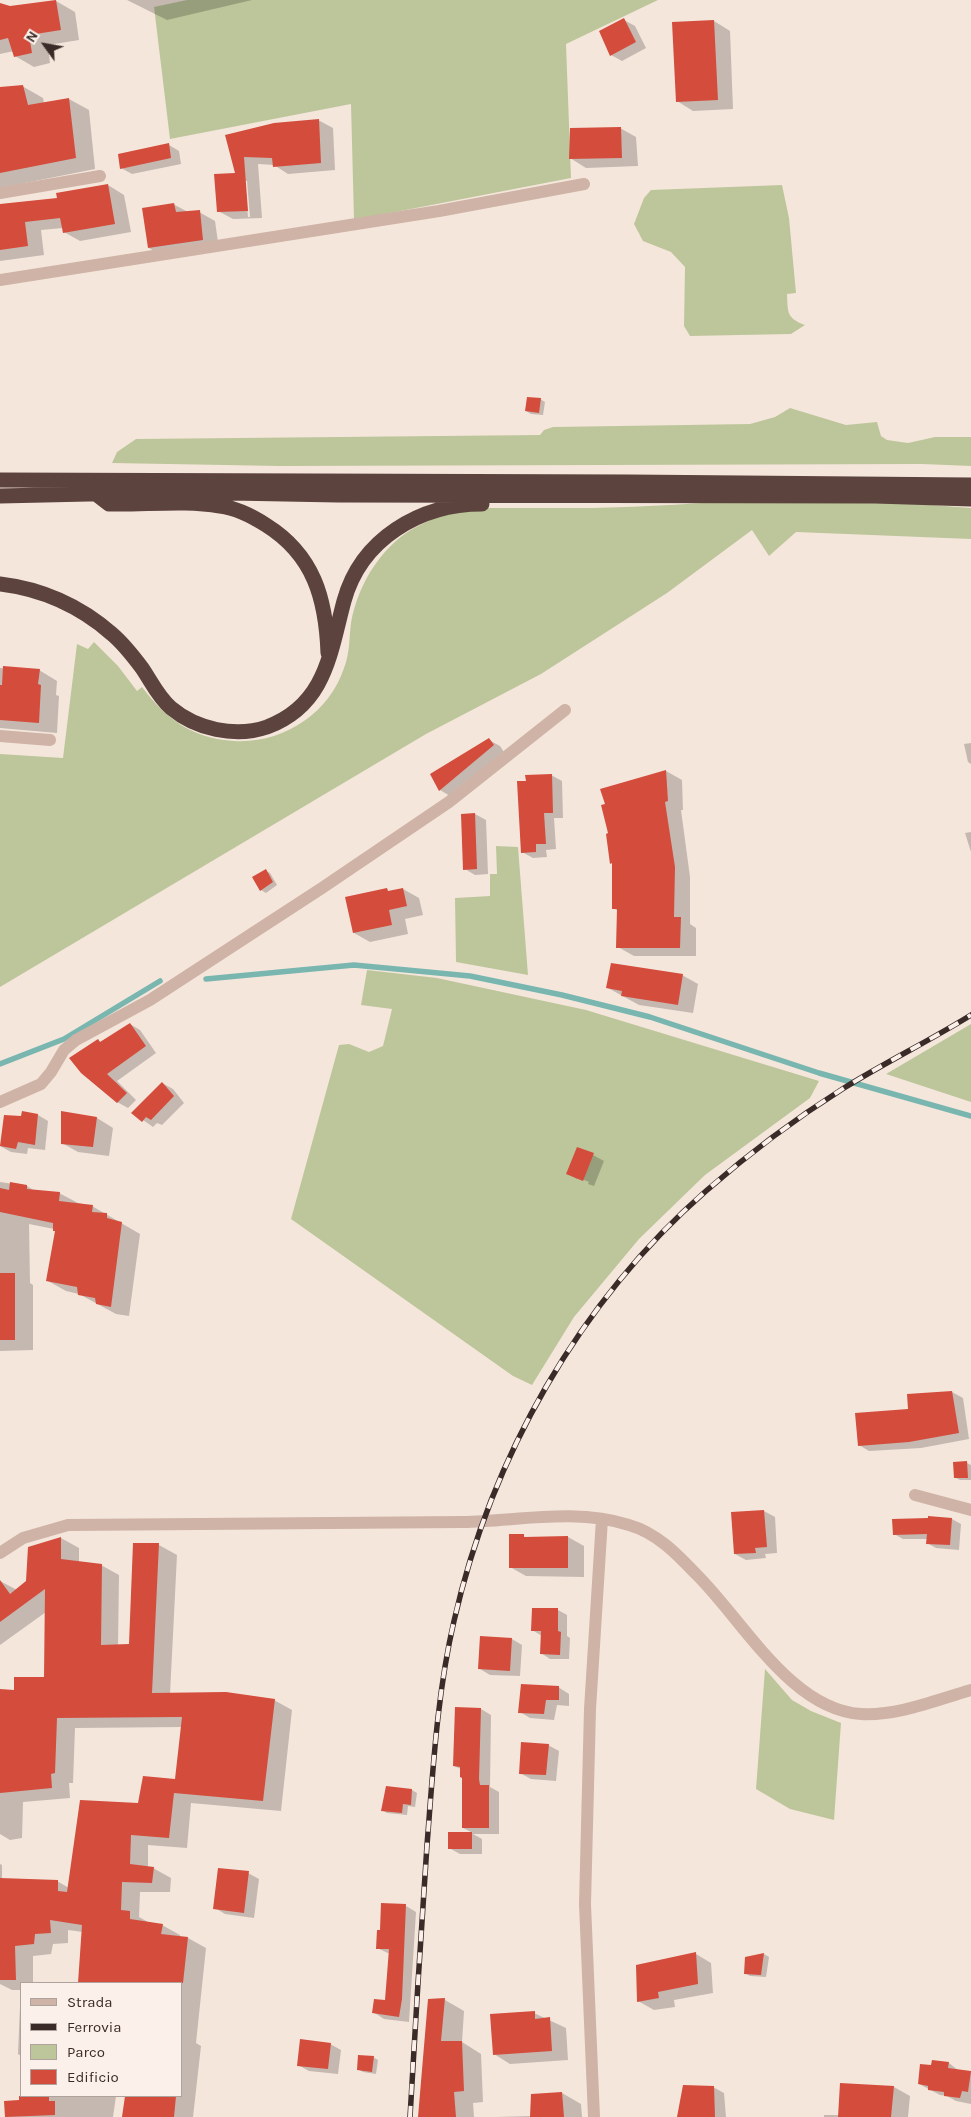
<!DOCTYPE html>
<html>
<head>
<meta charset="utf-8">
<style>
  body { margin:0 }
  #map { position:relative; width:971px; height:2117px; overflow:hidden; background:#f5e6dc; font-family:Karla,sans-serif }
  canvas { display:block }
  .legend { position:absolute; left:20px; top:1982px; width:162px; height:115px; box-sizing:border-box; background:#fcf1ea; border:1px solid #aea29c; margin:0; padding:6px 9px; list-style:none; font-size:15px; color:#3a2b28 }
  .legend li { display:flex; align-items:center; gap:10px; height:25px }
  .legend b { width:25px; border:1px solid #aea29c }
  .north { position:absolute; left:20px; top:20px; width:50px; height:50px; -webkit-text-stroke:4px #fcf1ea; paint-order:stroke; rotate:302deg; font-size:14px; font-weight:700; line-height:20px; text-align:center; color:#3a2b28 }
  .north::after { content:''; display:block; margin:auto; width:18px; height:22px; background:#3a2b28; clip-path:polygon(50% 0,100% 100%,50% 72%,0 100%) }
</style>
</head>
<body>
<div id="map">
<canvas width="971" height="2117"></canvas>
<ul class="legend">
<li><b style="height:6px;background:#cfb3a6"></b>Strada</li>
<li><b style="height:6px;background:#3a2b28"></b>Ferrovia</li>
<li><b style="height:14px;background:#bdc69a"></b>Parco</li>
<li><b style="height:14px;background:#d34c3c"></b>Edificio</li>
</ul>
<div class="north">N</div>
</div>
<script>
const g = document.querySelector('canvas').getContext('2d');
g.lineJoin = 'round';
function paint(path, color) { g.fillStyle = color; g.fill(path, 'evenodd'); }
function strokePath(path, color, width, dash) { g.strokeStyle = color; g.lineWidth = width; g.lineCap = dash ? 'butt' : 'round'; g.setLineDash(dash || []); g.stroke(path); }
paint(new Path2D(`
  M187,0H658L566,44L571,178L354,220L351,104L170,139L154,7Z
  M782,185L789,218L796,293L787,294C788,312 786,318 805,325L791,334L690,336L684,326L685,267L671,252L643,241L634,224L644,198L651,190Z
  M790,408L846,425L877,422L881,436L887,440L908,443L935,437H971V466L922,464L280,466L112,463L117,452L136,439L540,435L544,430L553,427L750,424L775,417Z
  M757,499L891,502L971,508V539L796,532L769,556L752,530L667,593L541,674L426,734L0,987V754L63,758L77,644L88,649L94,642L118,666L137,691L142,687C167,720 192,738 234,741C282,744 329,714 344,668C350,653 349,638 351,623C358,583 384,541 422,524C432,519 444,514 454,512C473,507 493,508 512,508C538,508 565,508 592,508C647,507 702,503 757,499Z
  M496,846L518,847L528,975L456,962L455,898L490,896V874H497Z
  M367,970L437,978L586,1010L819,1081L810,1098L705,1175L639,1239L574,1317L532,1385L513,1376L291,1219L339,1045L349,1044L369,1052L383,1046L392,1009L361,1005Z
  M971,1024V1102L886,1074Z
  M765,1669L792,1700L811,1711L841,1723L834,1820L790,1809L756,1789Z`), '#bdc69a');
paint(new Path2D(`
  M127,0H252L167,20Z
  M56,1L75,12L79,40L48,45L50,63L34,67L15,56L14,51L0,54V5L10,8Z
  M624,20L635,26L646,48L622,61L611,55Z
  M714,21L730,31L733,109L693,111L677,101Z
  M22,86L43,98L44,103L69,99L89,110L95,169L0,188V88Z
  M318,120L333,128L335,170L288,174L274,165L258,164L262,218L233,219L218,211L237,174L227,136ZM245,181H247L250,217H248Z
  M620,128L636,137L638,166L586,168L570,158Z
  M169,145L179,151L181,164L132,174L121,168Z
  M108,185L124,195L131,232L80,241L64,232L63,228L41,230L44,255L0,261V206L58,199Z
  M173,204L188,212H199L215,221L219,249L165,257L149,248Z
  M540,399L545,402L543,415L531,414L526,411Z
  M0,668L39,670L57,681L56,695L59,696L57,733L0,728Z
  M489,740L500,746L504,752L450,796L440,790Z
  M971,743V764L968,762L964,744Z
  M666,771L682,780L683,810H681L690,877V924L696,928V956H634L618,947V911L613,908L614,864L611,863L607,805L602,790Z
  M551,775L562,781L563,818H554L556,849L546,850L547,857L533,858L522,852L527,782Z
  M475,814L486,820L488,874L475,875L465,869Z
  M971,832V852L965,833Z
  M266,871L270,873L277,885L266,893L261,890Z
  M403,889L419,898L423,915L405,919L408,934L370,942L354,933L387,890L390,892Z
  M682,975L698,984L693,1013L639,1005L608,988Z
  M130,1024L140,1030L156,1053L117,1081L136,1100L128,1108L117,1102L82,1072L98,1041L101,1042Z
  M162,1083L173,1089L184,1103L162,1125L157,1123L153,1127L133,1113Z
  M62,1112L97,1118L113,1128L109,1156L78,1152L62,1143Z
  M38,1115L48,1121L45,1150L28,1148L27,1154L11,1152L0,1146L22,1117Z
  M593,1155L604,1161L594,1186L588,1184L589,1182L577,1177V1179L567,1173Z
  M0,1182L27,1186L35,1191L59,1193L78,1203L92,1206L140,1234L129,1316L116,1314L79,1294L66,1291L48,1281L57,1232L54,1229L29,1224L30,1283L33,1285V1350L0,1351Z
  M952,1392L963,1398L969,1439L921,1448L869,1451L859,1445L909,1411Z
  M955,1463H967L971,1465V1480H960L956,1478Z
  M764,1511L775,1517L777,1553L765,1554L766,1558L746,1560L735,1554Z
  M952,1519L961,1524L959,1550L936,1548L927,1543L928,1539H903L894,1534Z
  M523,1536L528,1538L568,1537L584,1546V1577L526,1576L510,1567Z
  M61,1538L79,1548V1562L101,1565L119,1575L118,1646L130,1645L134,1544L159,1545L177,1555L170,1694L274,1700L292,1710L281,1811L191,1803L187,1848L148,1845V1867L153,1868L171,1878L170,1892H140L139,1917L148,1922L162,1925L180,1935V1937L188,1938L206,1948L196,2043L201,2046L193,2117H124L126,2096H181V1983H79L83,1932L68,1930V1943L53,1944L51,1954L33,1956V1983H21V1990H12L0,1984V1864L2,1865V1879L57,1881L69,1888L139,1804L176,1780L182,1727L75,1728L73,1783H69L70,1798L23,1802L22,1838L10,1840L0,1834V1690L15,1691L45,1678L46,1612L0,1645V1581L17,1590L27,1582L29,1548Z
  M533,1609L558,1610L567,1615V1636L570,1638L569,1659H550L541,1653L542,1636L532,1630Z
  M512,1639L522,1645L520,1676L490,1675L480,1669Z
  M558,1687L569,1694V1706L557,1705L554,1720L530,1718L520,1712Z
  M481,1709L491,1715L490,1787L499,1792V1834H473L482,1839V1854H460L449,1848V1833H473L463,1828V1778L461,1769L454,1766Z
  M548,1745L559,1751L556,1781L531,1779L520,1773Z
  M412,1790L417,1793L415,1807L408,1806L407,1815L387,1813L382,1810Z
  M248,1873L259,1879L254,1918L225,1914L215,1908Z
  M406,1906L416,1912L409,2022L384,2019L373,2012L386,2002L390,1954L377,1948L381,1931Z
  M696,1954L711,1963L713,1993L674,2000L675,2007L654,2010L638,2001Z
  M764,1954L769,1957L766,1977L750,1976L745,1973L747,1958Z
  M429,2000H445L464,2011L462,2042L481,2054L483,2102L473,2103L474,2117H419Z
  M20,2007H21V2056L18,2054Z
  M534,2013L566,2028L568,2060L510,2064L494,2054Z
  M330,2044L341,2050L338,2074L309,2071L298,2065Z
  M373,2057L378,2060L376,2074L363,2072L358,2069Z
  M949,2063L959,2071L971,2072V2104L956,2101L947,2096L940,2095L919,2084L932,2067Z
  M21,2077V2096H116L113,2117H6L5,2102L20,2101Z
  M841,2084L894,2087L910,2096L908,2117H824V2115H840Z
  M713,2087L724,2093L726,2117H678Z
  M562,2093L581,2104L582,2117H496L531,2116Z`), '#0003');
strokePath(new Path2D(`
  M206,979L354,965L470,976L562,995L650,1017L819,1073L971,1116
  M0,1064L64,1039L160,981`), '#78b6af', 5.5);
paint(new Path2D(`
  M56,0L61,30L29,35L32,53L14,57L8,38L0,40V3L10,6Z
  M624,18L636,42L610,56L599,31Z
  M714,20L718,100L676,102L672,22Z
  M23,85L28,105L69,98L76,158L0,173V87Z
  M319,119L321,163L273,167L272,158L244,157L248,211L217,212L214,174L235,173L225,135L274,123Z
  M621,127L622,158L569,159L570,128Z
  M169,143L171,158L120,169L118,154Z
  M108,184L115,224L63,233L60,218L25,222L28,246L0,250V204L57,198L56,193Z
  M174,203L176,212L200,210L203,240L148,248L142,208Z
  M527,397L541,398L539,413L525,411Z
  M3,666L40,669L38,684L41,685L39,723L0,720V685H2Z
  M489,738L494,745L439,791L430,774Z
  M666,770L668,801L665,802L675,867L674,917H681L680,948H616L617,909H612V863L610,864L606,834L608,833L601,805L605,804L600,789Z
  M552,774L553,813H544L546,844H536V852L521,853L517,781H526L525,775Z
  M475,813L477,869L463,870L461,814Z
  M266,869L273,882L260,891L252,877Z
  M387,888L388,891L403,888L407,906L389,910L392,925L353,933L345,897Z
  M611,963L683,974L678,1005L621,996L622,991L606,988Z
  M130,1023L146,1046L107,1074L127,1093L117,1103L81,1073L69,1058L98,1039L100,1042Z
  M162,1082L174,1096L151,1120L146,1117L142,1122L131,1113Z
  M22,1111L38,1114L35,1145L18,1142L16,1149L0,1146L4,1115L21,1116Z
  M61,1111L97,1117L93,1147L61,1144Z
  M577,1147L594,1153L583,1181L566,1174Z
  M10,1182L27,1185V1189L60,1192L59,1201L93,1205L92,1212L107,1213V1218L122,1222L111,1307L96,1304L95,1298L78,1295L77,1287L46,1281L55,1231H53V1223L0,1212V1188L9,1190Z
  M0,1273H15V1340H0Z
  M952,1391L959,1433L909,1442L858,1446L855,1413L908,1409L907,1394Z
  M967,1461L968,1478H954L953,1462Z
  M764,1510L767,1547L755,1548L756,1553L734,1554L731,1512Z
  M928,1516L952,1518L950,1545L926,1544L927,1534L893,1535L892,1519L928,1518Z
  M509,1534H524V1537L568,1536V1568H509Z
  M61,1537V1559L102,1564L101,1645L129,1644L133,1543H159L152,1693L226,1692L275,1699L263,1801L174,1793L169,1838L131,1835L130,1864L154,1867L152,1883L122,1882L121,1910L130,1911V1919L163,1924L161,1934L188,1937L183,1983H78L82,1925L50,1920L51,1933L35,1934L34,1944L15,1946L16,1980H0V1878L58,1880V1891L67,1892L80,1800L138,1803L143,1776L175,1779L182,1717L57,1718L55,1773L51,1774L52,1788L0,1793V1689L14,1690V1677H44L45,1589L0,1622V1580L10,1594L26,1581L28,1547Z
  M532,1608H558V1631L561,1632L560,1655L540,1654L541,1631H531Z
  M480,1636L512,1638L510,1671L478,1669Z
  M521,1684L559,1686V1700H546L544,1714L518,1713Z
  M455,1707L481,1708L479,1779L480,1785H489V1828H462V1778L460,1777V1767L453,1766Z
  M521,1742L549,1744L546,1775L519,1774Z
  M386,1786L412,1789L411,1805L403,1804L402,1813L381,1811Z
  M448,1832H472V1849H448Z
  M218,1868L249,1871L244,1913L213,1909Z
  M381,1903L406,1904L402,1999L399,2017L372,2013L374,1999L385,2000L389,1949H376L377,1930H380Z
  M696,1952L698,1984L658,1992L659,1998L637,2002L636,1965Z
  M764,1953L761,1975L744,1974L745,1957Z
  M445,1998L441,2041H462L464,2091L454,2092L456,2117H418L428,1999Z
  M535,2011V2019L550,2017L552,2051L493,2055L490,2014Z
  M300,2039L331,2043L328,2069L297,2066Z
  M358,2055L374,2056L372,2072L357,2070Z
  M932,2060L949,2062L948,2068L971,2071L968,2092L962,2091L960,2098L944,2096V2092L928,2090V2086L918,2084L920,2064L931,2065Z
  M840,2083L894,2086L891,2117H838Z
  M683,2085L714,2086L715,2117H677Z
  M562,2092L564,2117H530L531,2094Z
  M19,2096H49V2101H55V2115L5,2117L4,2101L19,2100Z
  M125,2096H176L174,2117H122Z`), '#d34c3c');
strokePath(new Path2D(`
  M0,193L100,176
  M0,280L439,211L584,184
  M0,736L50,740
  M0,1102L41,1084L51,1072L64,1050L76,1040L150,1000L322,888L449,802L565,710
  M915,1495L971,1510
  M0,1553L23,1538L68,1525C200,1524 331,1523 463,1522C518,1521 575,1508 629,1525C657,1533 677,1554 696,1574C742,1619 791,1710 861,1714C898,1716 936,1700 971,1690
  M594,2117L585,1904L590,1709L602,1519`), '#cfb3a6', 12);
strokePath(new Path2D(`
  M0,480L629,482L971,485
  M96,494L109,504C145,505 184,500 220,506C236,508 252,516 266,525C314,555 326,599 328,653
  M0,496L177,492L338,495L875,496L971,499
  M0,584C42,589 80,606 112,634C124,644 133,656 142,668C151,681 158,697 171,708C196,729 235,738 267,727C326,705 330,653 344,601C361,539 420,504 482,504`), '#5c433e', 15);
const rail = new Path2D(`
  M410,2117C415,2026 421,1936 427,1845C433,1770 437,1694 454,1621C491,1458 579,1302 706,1191C747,1155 798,1117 844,1088C886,1062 929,1041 971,1015`);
strokePath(rail, '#3a2b28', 5.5);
strokePath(rail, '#fcf1ea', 4, [11]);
</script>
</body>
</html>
